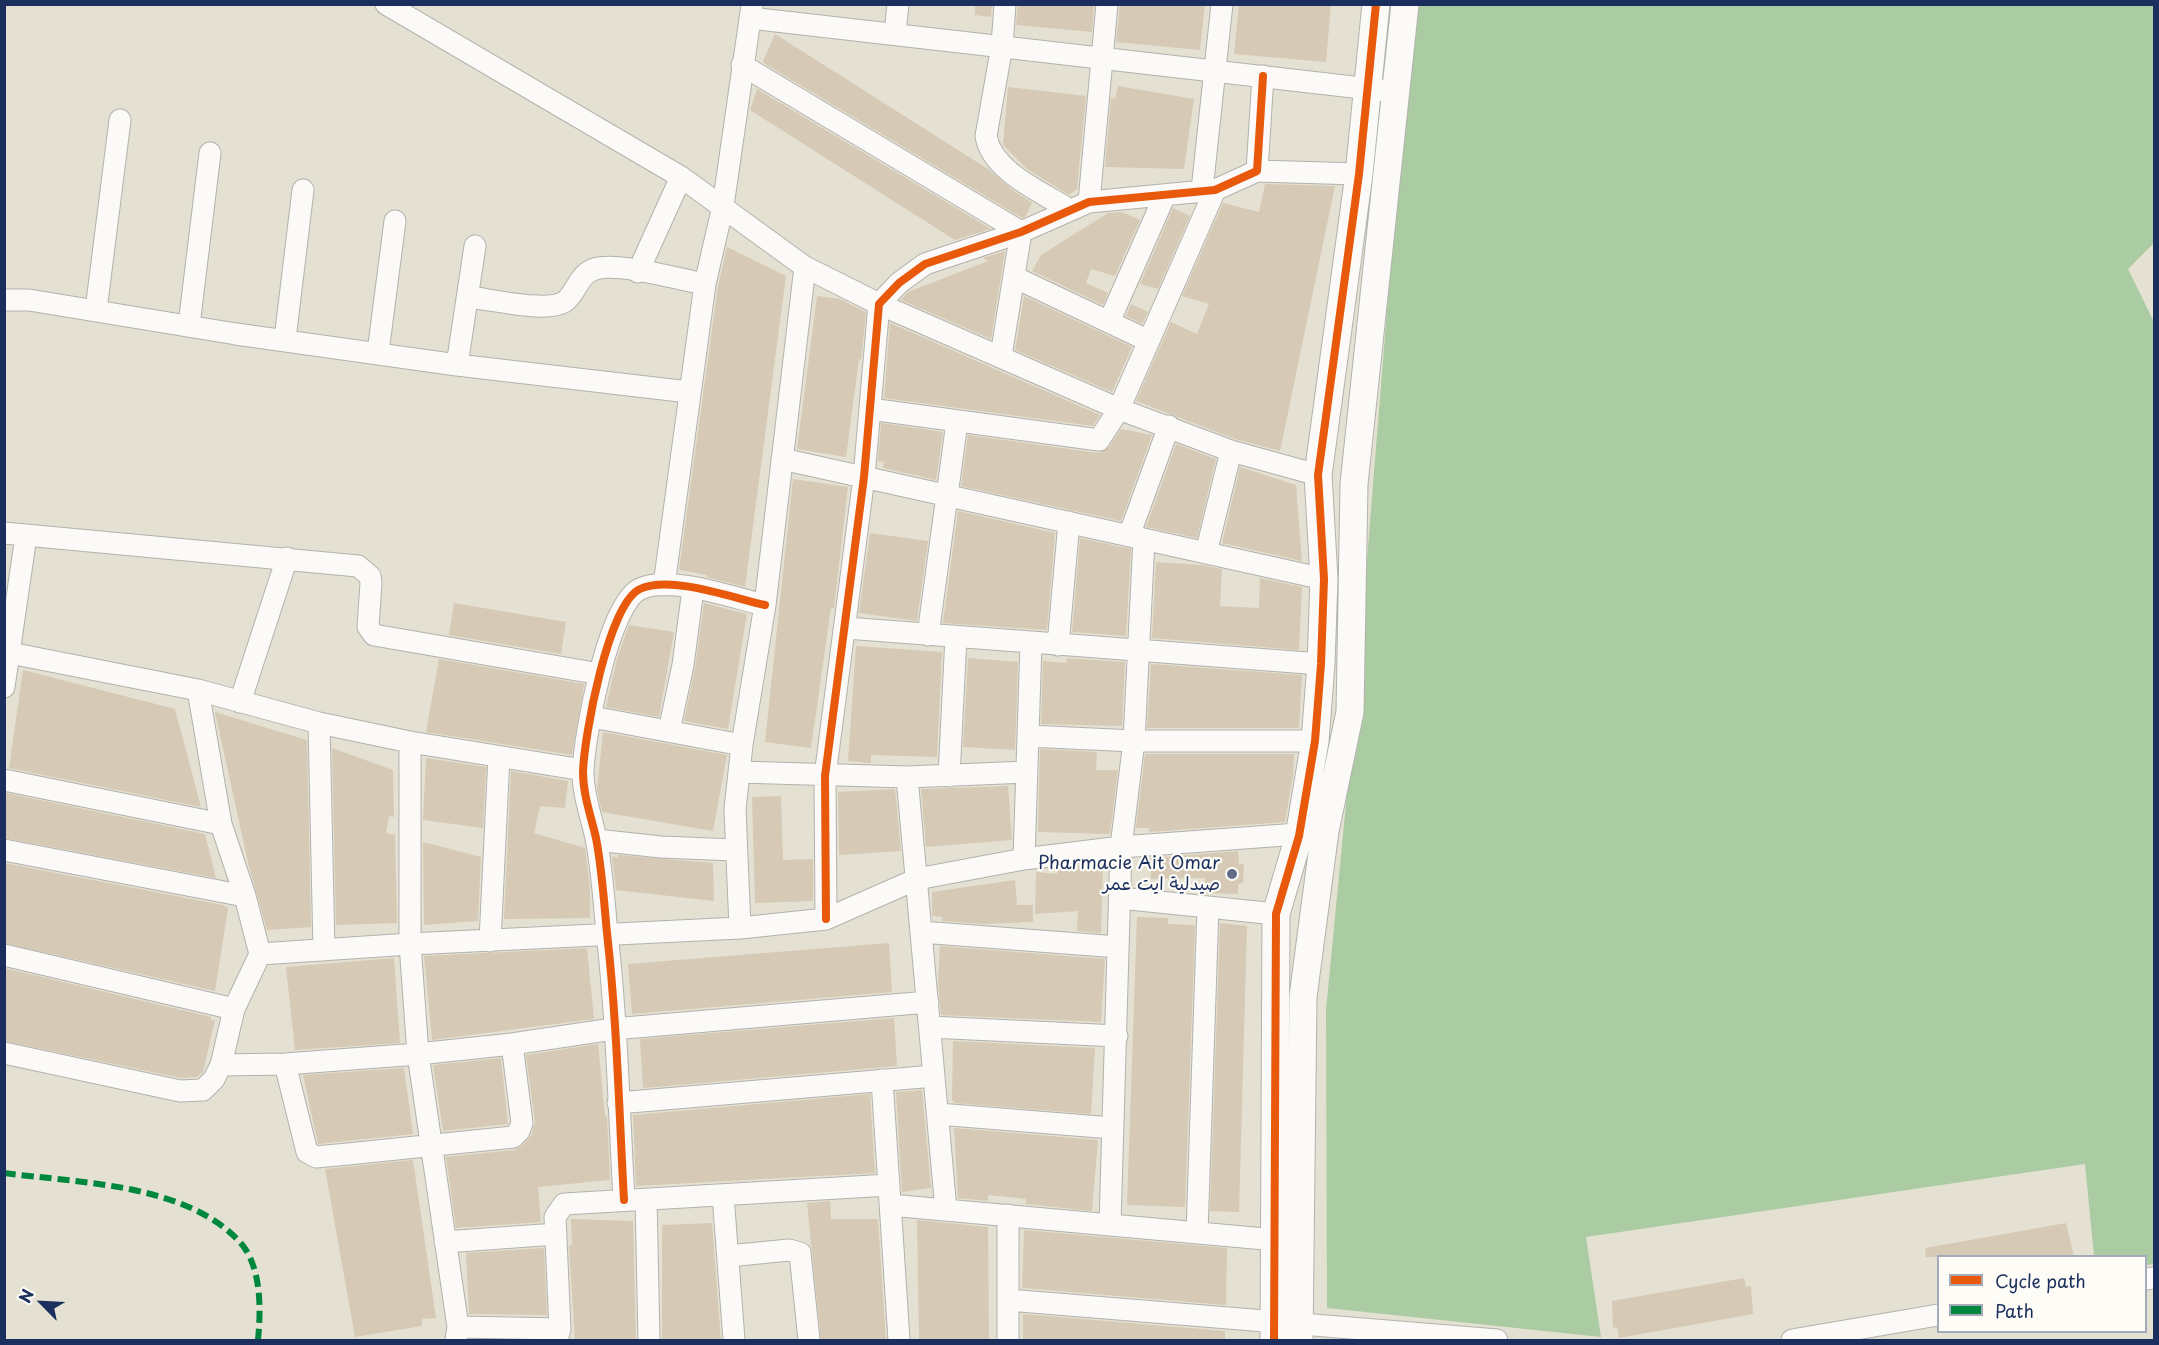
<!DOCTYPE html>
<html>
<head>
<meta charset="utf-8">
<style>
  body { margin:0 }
  #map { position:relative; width:2159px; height:1345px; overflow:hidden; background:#e4e1d2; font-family:"Playpen Sans",sans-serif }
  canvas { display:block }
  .frame { position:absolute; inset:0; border:6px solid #1b2f5e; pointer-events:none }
  .legend { position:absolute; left:1937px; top:1255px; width:210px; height:78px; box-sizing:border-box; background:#fdfcf7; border:2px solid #a3aaba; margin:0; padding:8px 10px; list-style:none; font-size:18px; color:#1b2f5e }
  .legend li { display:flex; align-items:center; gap:12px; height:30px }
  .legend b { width:30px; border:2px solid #a3aaba }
  .north { position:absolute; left:12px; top:1273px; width:60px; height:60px; -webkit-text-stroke:4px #fdfcf7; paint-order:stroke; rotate:294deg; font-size:16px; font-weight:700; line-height:24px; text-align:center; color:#1b2f5e }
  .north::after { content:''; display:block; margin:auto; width:21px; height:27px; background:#1b2f5e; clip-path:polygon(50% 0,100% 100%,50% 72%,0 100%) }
</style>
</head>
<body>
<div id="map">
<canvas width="2159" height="1345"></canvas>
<div class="frame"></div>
<ul class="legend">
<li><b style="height:8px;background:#e8590c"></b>Cycle path</li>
<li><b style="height:8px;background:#00873e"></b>Path</li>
</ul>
<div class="north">N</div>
</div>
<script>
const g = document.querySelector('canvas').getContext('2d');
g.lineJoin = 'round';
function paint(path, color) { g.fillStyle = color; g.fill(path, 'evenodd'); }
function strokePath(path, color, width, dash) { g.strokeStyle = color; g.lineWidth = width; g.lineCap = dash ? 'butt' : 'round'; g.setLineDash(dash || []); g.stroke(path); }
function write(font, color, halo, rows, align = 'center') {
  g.font = font + ' "Playpen Sans","Playpen Sans Arabic",sans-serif'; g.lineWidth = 4.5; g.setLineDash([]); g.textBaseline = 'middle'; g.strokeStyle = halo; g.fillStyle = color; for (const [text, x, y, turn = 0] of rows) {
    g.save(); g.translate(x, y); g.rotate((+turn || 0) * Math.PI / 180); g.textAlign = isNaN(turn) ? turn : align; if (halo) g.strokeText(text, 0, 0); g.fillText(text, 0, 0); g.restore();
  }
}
paint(new Path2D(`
  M1403,5H2154V243L2128,269L2154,322V1264L2146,1265V1256H2094L2085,1164L1586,1237L1601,1337L1327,1308L1326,1010L1354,721L1400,149Z`), '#abcca2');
paint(new Path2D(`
  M975,4H992L991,17L975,15Z
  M1018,4H1094L1092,32L1016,25Z
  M1120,4H1205L1200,50L1116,42Z
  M1239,4H1331L1326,62L1234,54Z
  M775,34L988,169L1012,190L1032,203L1025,217L1022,218L765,64L763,61Z
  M1118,86L1194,99L1184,169L1105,167L1111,98L1115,99Z
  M1008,87L1086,96L1077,189L1069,195L1027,169L1003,145Z
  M757,89L991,229L955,240L750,110Z
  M1265,184L1335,186L1280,451L1235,439L1136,401L1171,322L1197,334L1209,304L1182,296L1223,203L1259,212Z
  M1173,208L1190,216L1158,289L1140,284Z
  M1122,212L1140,220L1115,276L1091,269L1086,283L1108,293L1103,305L1032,271L1041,255L1108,213Z
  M727,247L786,276L745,587L707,577V575L679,570L718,286Z
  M1005,251L991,339L901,300L908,292L988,261L983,258Z
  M817,296L840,299L866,312L861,360L859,359L846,457L797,449Z
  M1024,296L1132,347L1112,392L1015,350Z
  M1131,304L1148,312L1142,324L1126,316Z
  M890,323L1100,415L1093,426L884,398Z
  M881,423L943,432L936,480L883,468L884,462L878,461Z
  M1121,429L1152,435L1121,521L961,486L968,435L1098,453L1109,447Z
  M1176,444L1216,459L1197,538L1146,527Z
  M1240,467L1296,485L1302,561L1222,543Z
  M793,479L848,487L834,608H831L811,748L765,742Z
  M958,511L1055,533L1047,630L943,623Z
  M870,533L928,541L917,621L859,613Z
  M1080,538L1131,549L1126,636L1072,632Z
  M1156,562L1201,565L1222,569L1220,606L1259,608L1260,578L1302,587L1299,650L1152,638Z
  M454,603L566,622L561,654L449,635Z
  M704,603L747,614L728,729L684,721L695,668Z
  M629,625L674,632L659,717L606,707L617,659Z
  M856,646L942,652L937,757L871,755V763L848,761Z
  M968,658L1018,662L1015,750L963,747Z
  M1067,658L1125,662L1122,726L1041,724L1043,661L1066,663Z
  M439,659L584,684L572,755L426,732Z
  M1151,664L1302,675L1299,728H1147Z
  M23,670L175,709L201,807L9,768Z
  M215,712L307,740L311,927L267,930L249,867Z
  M603,732L727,755L713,831L602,812L597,790Z
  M332,748L393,770L394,817L389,816L386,833L395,835L397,923L336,925Z
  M1040,749L1097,752L1096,770H1118L1110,834L1038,832Z
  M1145,754H1294L1293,775L1285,822L1149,832V828H1136Z
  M426,758L486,767L483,828L423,820Z
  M511,771L568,781L565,808L540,806L534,833L585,848L590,887V918L504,919Z
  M1008,786L1012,840L926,847L921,789Z
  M895,789L901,851L839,855L838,792Z
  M6,793L205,834L216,878L4,838Z
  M781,796L783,860L813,859V901L755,903L752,797Z
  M423,842L481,857L478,921L424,925Z
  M1238,851L1239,864H1244L1243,883L1238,884V894L1205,893V878L1151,879L1150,858Z
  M618,855L713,863L714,901L616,890L612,856L618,858Z
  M4,863L223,905L228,908L215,991L4,943Z
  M1078,865L1103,867L1101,933L1077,931L1078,911L1035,914L1036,872L1057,874V870H1078Z
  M1015,880L1017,905H1033V922L982,924L942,921V917L932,916V892Z
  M1137,917L1168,918V924L1195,925L1185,1207L1127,1205Z
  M1220,923L1247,926L1239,1212L1210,1211Z
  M889,943L892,992L632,1014L628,964Z
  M940,946L1105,959L1101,1022L941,1015L938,981Z
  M587,948L594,1019L432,1040L424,956Z
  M394,958L400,1043L295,1050L286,967Z
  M4,968L211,1017V1020H215L203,1072L197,1077L181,1078L4,1041Z
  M894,1018L897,1066L643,1088L640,1039Z
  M953,1041L1095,1048L1091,1114L955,1103L952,1100Z
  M598,1044L605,1116H607L610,1180L538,1187L541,1222L456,1228L446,1157L514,1150L522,1146L531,1136L535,1122L526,1055Z
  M501,1058L508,1124L443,1131L433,1065Z
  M404,1068L413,1134L318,1144L303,1075Z
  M922,1090L931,1188L902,1192L896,1092Z
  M870,1094L875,1173L636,1186L633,1115Z
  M954,1128L1098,1140L1092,1211L1026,1204V1199L988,1195V1201L958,1198Z
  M413,1160L436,1318L422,1319V1326L355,1337L325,1169Z
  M830,1201L831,1219H878L886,1341H821L807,1203Z
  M571,1219L633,1221L636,1341H575L569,1245H572Z
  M917,1220L988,1227L989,1341H919Z
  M712,1223L721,1341H662V1225Z
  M2066,1223L2074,1257H1926L1925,1248Z
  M1024,1230L1227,1248L1226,1305L1022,1288Z
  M544,1248L547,1315L469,1314L466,1253Z
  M1744,1278L1746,1287L1751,1286L1753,1314L1619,1338L1617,1327L1613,1328L1612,1301Z
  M1023,1314L1225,1331V1341H1023Z`), '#d6c9b5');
const minor = new Path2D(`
  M386,4L681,177L805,267L879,304L1119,409L1231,451L1318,475
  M1005,4L1002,46L986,136C992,172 1042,192 1070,210
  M750,18L1397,92
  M895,34L898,4
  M742,65L1021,232L1001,356
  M1257,171L1359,174
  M1202,190L1222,4
  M1089,202L1107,4
  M638,272L681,177
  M1014,277L1149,341
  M468,297C490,299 546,313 564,302C577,294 578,271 599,268C625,264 677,279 705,284
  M4,300H29L236,334L457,365L689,392
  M96,310L120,120
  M1109,322L1165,195
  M189,325L210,153
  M285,339L303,190
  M378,352L395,221
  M457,365L475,246
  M870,409L1099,440L1119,409L1215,190
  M782,459L1324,579
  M4,533L358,566L370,576L371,583L368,627L374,635L600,674
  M1129,536L1169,426
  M1206,553L1231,451
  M664,585L705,284L723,206L752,5
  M846,628L1321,664
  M928,635L957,422
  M1058,645L1069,522
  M10,653L198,690L319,723L410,742L583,770
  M4,687L26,536
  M240,702L287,558
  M592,717L742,745
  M319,723L324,950
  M669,731L683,665L693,589
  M1028,736L1134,741H1315
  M410,742V944L418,1054L458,1327L456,1340
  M739,772L907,777L1027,772
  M949,776L956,637
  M907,777L946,1210
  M4,780L221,824
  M596,840L661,847L735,850
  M4,850L245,896
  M1024,859L1031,643
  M1120,898L1276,914
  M826,919L825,776L864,477L879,304L899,283L925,264L1021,232L1089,202L1215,190L1257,171L1263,76
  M740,928L735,809L742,745L765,605L805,267
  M921,932L1118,947
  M490,941L499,757
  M260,954L410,944L740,928L826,919L917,879L1024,859L1121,847L1312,833
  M4,955L234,1009
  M930,1027L1117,1036
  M4,1053L180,1091L203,1090L214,1079L221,1065L234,1009L260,954L245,896L221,824L198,690
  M285,1064L307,1152L316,1157L348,1154L513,1137L519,1131L522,1123L512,1044
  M221,1065L285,1064L418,1054L512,1044L613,1029L928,1002
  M882,1080L899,1340
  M618,1103L934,1076
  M938,1114L1112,1128
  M723,1195L734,1340
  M646,1199L649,1340
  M624,1200C619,1111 617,1021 607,933C604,902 602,869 596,838C591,816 583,795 583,772C584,737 608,604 640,589C671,575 733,598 765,605
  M890,1205L1276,1240
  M1008,1215V1340
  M1110,1225L1121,847L1134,741L1144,539
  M1197,1233L1208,907
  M445,1242L556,1234
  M728,1256L789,1250L800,1253L809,1340
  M2146,1279L2154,1278
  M1008,1300L1497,1340
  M458,1327L560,1329
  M557,1340L560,1329L555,1217L564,1204L889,1185
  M1792,1340L1938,1315`);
const tertiary = new Path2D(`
  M1274,1340L1276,914L1299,836L1315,741L1321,664L1324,579L1318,475L1359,174L1376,4
  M1299,1340L1303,997L1325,831L1350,712L1354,484L1405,4`);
strokePath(minor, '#b2b2ad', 23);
strokePath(tertiary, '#b2b2ad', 29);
strokePath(minor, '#fbfaf8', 21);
strokePath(tertiary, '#fbfaf8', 27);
strokePath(new Path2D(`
  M4,1173C78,1183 183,1183 238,1240C262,1264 261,1309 258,1340`), '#00873e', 6, [12, 6]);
strokePath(new Path2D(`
  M826,919L825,776L864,477L879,304L899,283L925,264L1021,232L1089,202L1215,190L1257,171L1263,76
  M624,1200C619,1111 617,1021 607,933C604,902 602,869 596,838C591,816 583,795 583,772C584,737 608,604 640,589C671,575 733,598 765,605
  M1274,1340L1276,914L1299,836L1315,741L1321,664L1324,579L1318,475L1359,174L1376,4`), '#e8590c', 8);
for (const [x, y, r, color] of [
  [1232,874,6,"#616d87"]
]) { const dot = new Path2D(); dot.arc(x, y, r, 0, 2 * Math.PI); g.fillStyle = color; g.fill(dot); strokePath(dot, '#fdfcf7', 2); }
write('18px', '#1b2f5e', '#fdfcf7', [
  ["Pharmacie Ait Omar",1220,864],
  ["صيدلية ايت عمر",1220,885]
], 'right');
</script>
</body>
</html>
